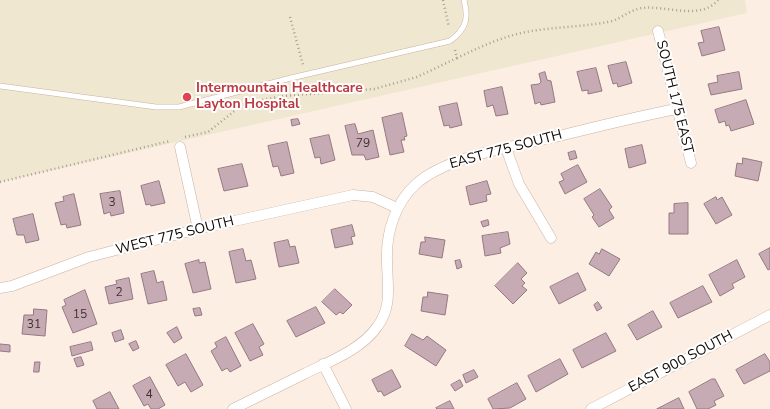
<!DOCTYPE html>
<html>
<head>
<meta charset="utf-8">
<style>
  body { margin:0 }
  canvas { display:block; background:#fdeee4 }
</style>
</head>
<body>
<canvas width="770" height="409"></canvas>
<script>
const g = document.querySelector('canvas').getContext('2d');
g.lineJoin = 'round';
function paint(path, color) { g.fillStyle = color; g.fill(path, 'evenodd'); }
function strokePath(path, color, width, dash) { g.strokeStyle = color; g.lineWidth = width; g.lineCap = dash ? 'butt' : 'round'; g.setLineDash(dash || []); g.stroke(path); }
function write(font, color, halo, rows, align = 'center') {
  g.font = font + ' "Nunito Sans",sans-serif'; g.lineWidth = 4; g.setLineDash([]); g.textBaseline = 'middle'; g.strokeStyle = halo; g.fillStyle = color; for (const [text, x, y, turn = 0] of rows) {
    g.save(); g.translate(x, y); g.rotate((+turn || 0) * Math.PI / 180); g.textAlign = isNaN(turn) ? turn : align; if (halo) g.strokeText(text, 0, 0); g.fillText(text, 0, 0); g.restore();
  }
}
paint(new Path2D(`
  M0,0H745L747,13L0,182Z`), '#f0e7d1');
const building = new Path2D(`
  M719,27L725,50L702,56L698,43L704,42L701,31Z
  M626,62L632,83L618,87L617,83L613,84L608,66Z
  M596,68L602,91L588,94V90L582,91L577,72Z
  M545,72L547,80L551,81L555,102L541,105L540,102L535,104L531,85L539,84L541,82L539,74Z
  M739,72L742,89L711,95L708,84L718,82L717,76Z
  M502,87L508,114L496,116L493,105L487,107L484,91Z
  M746,100L754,124L731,131L729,125L726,126L725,121L719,123L715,110Z
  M457,103L462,125L450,128L449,125L444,126L439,107Z
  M402,113L407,136L404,137L405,140H401L404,152L390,155L382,118Z
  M298,119L300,124L292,126L291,120Z
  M355,124L358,134L373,130L379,157L366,160L364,155H352L345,126Z
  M329,135L335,160L321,164L320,157L315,158L310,139Z
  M287,142L294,173L281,176L278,166L273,167L268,146Z
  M642,145L646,163L629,168L625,149Z
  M575,151L577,158L570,160L568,153Z
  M743,158L762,162L758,181L735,176L737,163L742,164Z
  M242,164L248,186L224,191L218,169Z
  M578,165L587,182L565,194L559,182L564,180L561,174Z
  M159,181L165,203L151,206L150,204L146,205L141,186Z
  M487,181L491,194L486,195L487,201L470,205L466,187Z
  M600,189L612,207L609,210L614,218L599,227L592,217L594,215L584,199Z
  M120,191L124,213L111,216L110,212L104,214L100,194Z
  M74,194L81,225L67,228L66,224L61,225L55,203L64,201L63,197Z
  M716,197L717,200L722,197L732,215L716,224L704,204Z
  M688,203V234H669V213H674V204Z
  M33,214L39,240L26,243L24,235H17L13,219Z
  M488,220L489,225L483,227L481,222Z
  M352,225L355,236L351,237L353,244L335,248L331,230Z
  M508,232L510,244L500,248L501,253L485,256L482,236Z
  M425,237L445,240L442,258L419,254L421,242H425Z
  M288,240L290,247L295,246L299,263L279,267L274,243Z
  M770,248V269L768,270L759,254Z
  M243,249L246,261L251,260L256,279L236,283L229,252Z
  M602,249L620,259L609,276L589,264L596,252L599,254Z
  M199,260V263L205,262L211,289L193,293L185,264Z
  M460,260L462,267L457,269L455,261Z
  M737,260L745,277L732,284L734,288L720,296L709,275Z
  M518,263L527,273L521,279L525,283L522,286L527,290L513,304L495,286Z
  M154,271L157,283L163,281L167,300L148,304L141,274Z
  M578,273L586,290L559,304L550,287Z
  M129,278L133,299L109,304L105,287L117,284L116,281Z
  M703,286L712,302L678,318L670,303Z
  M335,289L352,305L343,314L340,312L336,315L322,302Z
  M85,290L97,324L73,333L62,307L66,305L64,300Z
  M428,292L448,295L445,315L421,311L423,297H427Z
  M598,302L602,308L597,311L594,305Z
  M316,307L325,323L296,337L287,321Z
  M200,308L202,315L195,316L193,309Z
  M34,309L47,310L45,336L22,334L24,315H33Z
  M653,311L662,327L637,340L628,325Z
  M253,324L264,344L259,347L263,355L250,361L235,333Z
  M177,327L182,338L174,343L167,333Z
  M121,330L124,339L115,342L112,333Z
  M606,333L616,351L582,368L573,350Z
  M412,334L423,340L427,336L446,350L436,366L405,346Z
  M226,337L241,366L230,372L227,368L222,371L211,351L217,347L215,343Z
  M136,341L139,348L133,351L129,344Z
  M91,342L93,350L72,356L70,347Z
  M0,344L10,345V352L0,351Z
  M186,354L203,385L191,392L185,382L178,386L166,365Z
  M765,354L770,362V371L744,384L736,370Z
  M81,357L84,365L77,367L74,359Z
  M560,359L568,374L536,392L528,376Z
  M35,362H40L39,372H34Z
  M392,370L401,387L384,396L381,391L378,392L372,380Z
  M474,370L478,377L466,383L463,375Z
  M150,377L165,405L158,409H151L148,404L144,406L133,386Z
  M712,379H715L724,396L714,401L716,405L708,409H697L689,392Z
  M460,380L463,386L455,391L451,385Z
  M517,383L526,399L510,408L493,409L488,399Z
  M110,392L119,409H97L93,401Z
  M679,398L684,409H657Z
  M450,401L454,409H437L436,408Z`);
paint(building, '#c7abb4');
strokePath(building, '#947982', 1);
const service = new Path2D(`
  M0,86L156,107H179L291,78L450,41C466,29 469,19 464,0`);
const minor = new Path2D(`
  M658,31L691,163
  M180,147L198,229
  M506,148L519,184L551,238
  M0,288L12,286L89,257L198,229L353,195L373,197L397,208
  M323,364L346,409
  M233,409C257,397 280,386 304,374C328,362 361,350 377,327C393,306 387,285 387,260C386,233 395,203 416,184C447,156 515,146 555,137C595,127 636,117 676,109
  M591,409L770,315`);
strokePath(service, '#c9b2a1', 6);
strokePath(minor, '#c9b2a1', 11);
strokePath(new Path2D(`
  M443,0L449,27
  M290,17L303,65
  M455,50L457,58C480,47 501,37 526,32C553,27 581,27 608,22C620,20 629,10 642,8C666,5 700,21 718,0
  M308,86L311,94
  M185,137L208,132L242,105L256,101L284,96L374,89L417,77L457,58
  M0,182L170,141`), '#aa9e96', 2.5, [1, 3]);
strokePath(service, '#fff', 5);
strokePath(minor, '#fff', 10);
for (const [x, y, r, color] of [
  [187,97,5,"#e0444e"]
]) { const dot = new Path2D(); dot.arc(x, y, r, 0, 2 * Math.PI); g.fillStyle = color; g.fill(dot); strokePath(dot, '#fff', 1.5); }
write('12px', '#3f3231', null, [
  ["79",363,144],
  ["3",112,203],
  ["2",119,293],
  ["15",80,315],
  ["31",34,325],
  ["4",149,395]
]);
write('bold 14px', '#be3a42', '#fff', [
  ["Intermountain Healthcare",196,89],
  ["Layton Hospital",196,105]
], 'left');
write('14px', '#120a05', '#fff', [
  ["SOUTH 175 EAST",674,97,76],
  ["EAST 775 SOUTH",506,150,-15],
  ["WEST 775 SOUTH",175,236,-14],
  ["EAST 900 SOUTH",681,362,-28]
]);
</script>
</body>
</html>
